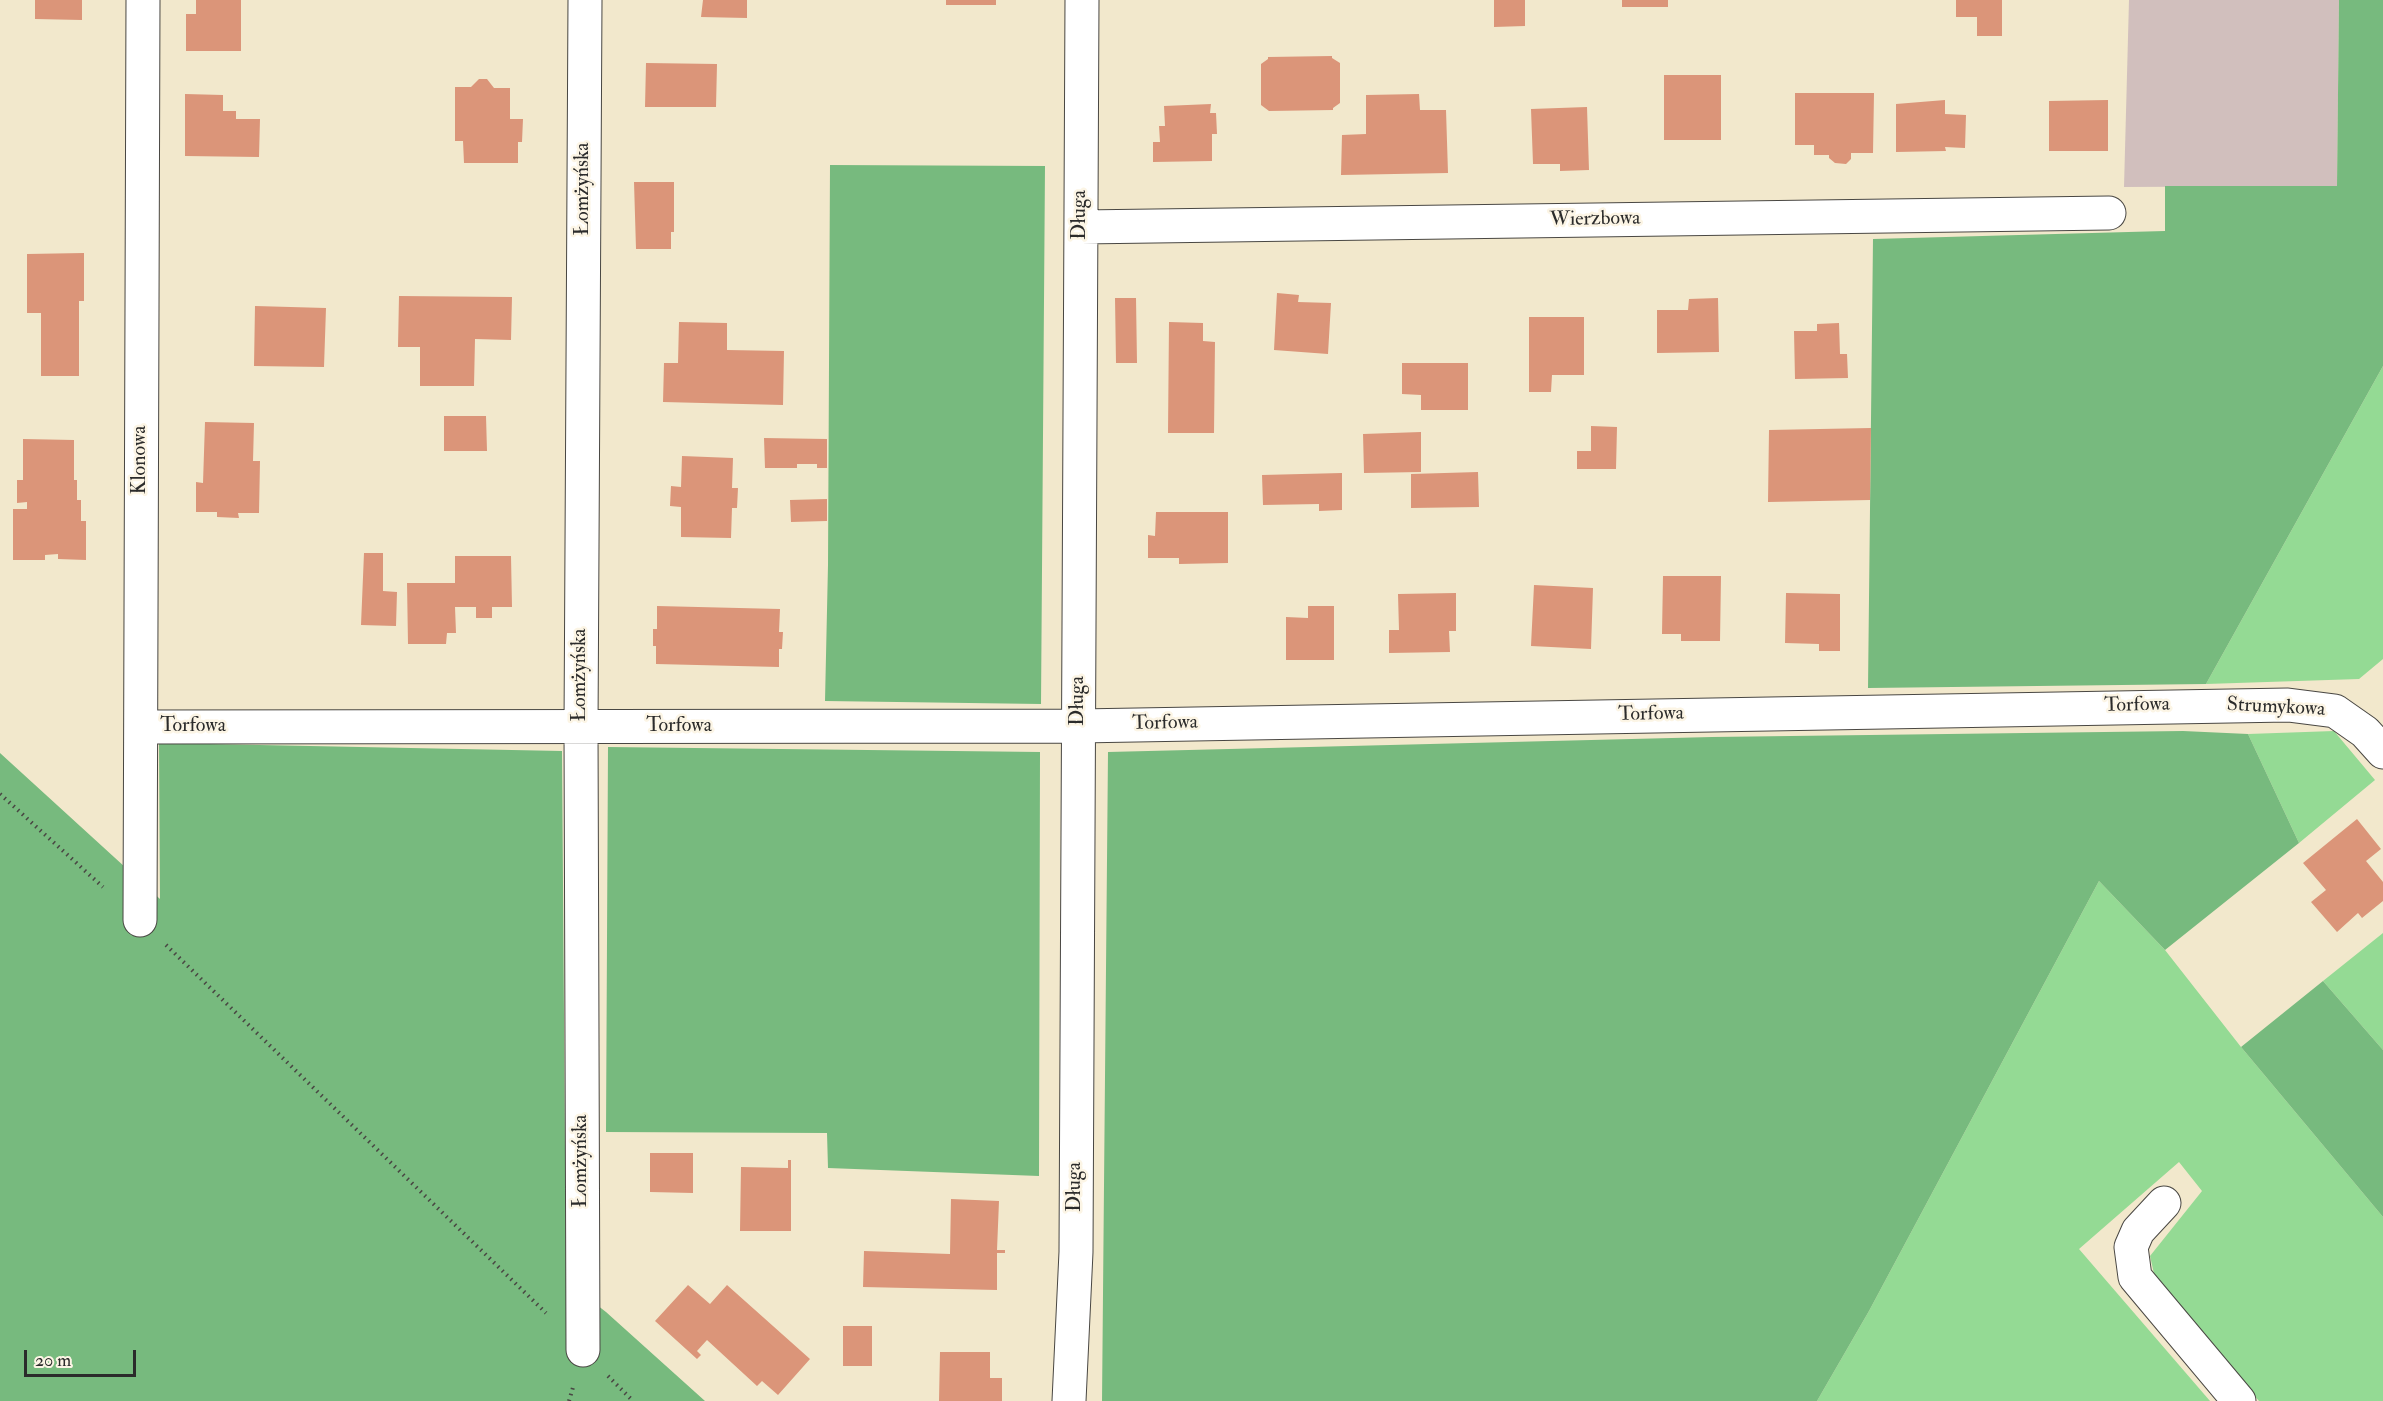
<!DOCTYPE html>
<html>
<head>
<meta charset="utf-8">
<style>
  body { margin:0 }
  #map { position:relative; width:2383px; height:1401px; overflow:hidden; background:#f2e8cc; font-family:"IM FELL Double Pica",serif }
  canvas { display:block }
  .scale { position:absolute; left:24px; top:1350px; width:112px; height:27px; box-sizing:border-box; border:3px solid #2b2b2b; border-top:0; padding-left:8px; font-size:18px; line-height:21px; white-space:nowrap; color:#2b2b2b; -webkit-text-stroke:4px #fcf5e5; paint-order:stroke }
</style>
</head>
<body>
<div id="map">
<canvas width="2383" height="1401"></canvas>
<div class="scale">20 m</div>
</div>
<script>
const g = document.querySelector('canvas').getContext('2d');
g.lineJoin = 'round';
function paint(path, color) { g.fillStyle = color; g.fill(path, 'evenodd'); }
function strokePath(path, color, width, dash) { g.strokeStyle = color; g.lineWidth = width; g.lineCap = dash ? 'butt' : 'round'; g.setLineDash(dash || []); g.stroke(path); }
function write(font, color, halo, rows, align = 'center') {
  g.font = font + ' "IM FELL Double Pica",serif'; g.lineWidth = 5; g.setLineDash([]); g.textBaseline = 'middle'; g.strokeStyle = halo; g.fillStyle = color; for (const [text, x, y, turn = 0] of rows) {
    g.save(); g.translate(x, y); g.rotate((+turn || 0) * Math.PI / 180); g.textAlign = isNaN(turn) ? turn : align; if (halo) g.strokeText(text, 0, 0); g.fillText(text, 0, 0); g.restore();
  }
}
paint(new Path2D(`
  M2129,0H2339L2337,186L2124,187Z`), '#d1bfbd');
paint(new Path2D(`
  M2383,366V659L2359,679L2206,684Z
  M2334,731L2375,780L2299,843L2248,734Z
  M2099,881L2165,950L2241,1047L2383,1217V1401H2259L2161,1288L2155,1278L2150,1256L2202,1191L2179,1162L2079,1249L2210,1401H1817L1869,1311Z
  M2383,933V1050L2323,981Z`), '#94da94');
paint(new Path2D(`
  M2339,0H2383V366L2206,684L1868,688L1873,239L2165,231V186H2337Z
  M830,165L1045,166L1041,704L825,701L828,565Z
  M2183,731L2248,734L2299,843L2165,950L2099,881L1869,1311L1817,1401H1102L1108,752L1712,737Z
  M159,743L562,751L566,1281L606,1312L705,1401H0V753L160,899Z
  M608,747L1040,752L1039,1176L828,1168L827,1133L606,1132Z
  M2323,981L2383,1050V1217L2241,1047Z`), '#77ba7e');
paint(new Path2D(`
  M35,0H82V20L35,19Z
  M196,0H241V51H186V14H196Z
  M703,0H747V18L701,17Z
  M946,0H996V5H946Z
  M1494,0H1525V26L1494,27Z
  M1622,0H1668V7H1622Z
  M1956,0H2002V36H1977V17H1956Z
  M1332,56V58L1340,63V103L1333,108V110L1269,111L1261,105V64L1268,59V57Z
  M646,63L717,64L716,107H645Z
  M1664,75H1721V140H1664Z
  M479,79H487L494,88H510V119H523L522,142H518V163H464L463,141H455V87H471Z
  M1795,93H1874L1873,153H1851V159L1846,164L1835,163L1829,158V155H1814V145H1795Z
  M185,94L223,95V111H236V119H260L259,157L185,156Z
  M1419,94L1420,110H1446L1448,173L1341,175L1342,135L1366,134V95Z
  M1945,100V114L1966,115L1965,148L1945,147L1946,151L1896,152V104Z
  M2108,100V151H2049V101Z
  M1211,104L1210,113H1216L1217,134H1212V161L1153,162V142H1160L1159,126H1165L1164,106Z
  M1587,107L1589,170L1560,171V164H1533L1531,109Z
  M634,182H674V232H671V249H636Z
  M84,253V301H79V376H41V313H27V254Z
  M1277,293L1299,295L1298,302L1331,303L1328,354L1274,350Z
  M399,296L512,297L511,340L475,339L474,386H420V347H398Z
  M1115,298H1136L1137,363H1116Z
  M1718,298L1719,352L1657,353V310H1688L1689,299Z
  M255,306L326,308L324,367L254,366Z
  M1529,317H1584V375H1552L1551,392H1529Z
  M679,322L727,323V350L784,351L783,405L663,402L664,363H678Z
  M1169,322L1203,323V341L1215,342L1214,433H1168Z
  M1839,323L1840,354H1847L1848,378L1795,379L1794,331H1817V324Z
  M1402,363H1468V410H1421V395L1402,394Z
  M444,416H486L487,451H444Z
  M205,422L254,423L253,461H260L259,513H238L239,518L217,517V512H196V482L203,483Z
  M1591,426L1617,427L1616,469H1577V451H1591Z
  M1871,428L1870,500L1768,502L1769,430Z
  M1421,432V472L1364,473L1363,434Z
  M764,438L827,439V468H817V464H797V468H765Z
  M23,439L74,440V480H77V500H81V521H86V560L58,559V554L45,555V560H13V509H27V502L17,503V480H23Z
  M682,456L733,458L732,488H738L737,508H732L731,538L681,537V507L670,506L671,486L681,487Z
  M1478,472L1479,507L1411,508V474Z
  M1342,473V510L1319,511V504L1263,505L1262,475Z
  M827,499V521L791,522L790,500Z
  M1156,512H1228V563L1179,564V558H1148V535L1155,536Z
  M364,553H383V591L397,592L396,626L361,625Z
  M455,556H511L512,607H492V618H476V607H455L456,633H447L446,644H408L407,583H455Z
  M1663,576H1721L1720,641H1681V634H1662Z
  M1534,585L1593,588L1591,649L1531,646Z
  M1456,593V631H1449L1450,652L1389,653V630H1399L1398,594Z
  M1786,593L1840,594V651H1819V644L1785,643Z
  M657,606L780,609L779,632H783L782,649H779V667L656,664V646H653V629H657Z
  M1308,606H1334V660H1286V617L1308,618Z
  M2357,819L2381,849L2366,861L2383,882V901L2362,918L2358,913L2337,932L2311,902L2326,890L2303,863Z
  M650,1153H693V1193L650,1192Z
  M788,1160H791V1231H740L741,1167L788,1168Z
  M951,1199L999,1201L997,1250H1005V1253H997V1290L863,1287L864,1251L950,1254Z
  M688,1285L710,1304L727,1285L810,1359L778,1395L762,1381L757,1386L707,1340L697,1351L701,1355L697,1359L655,1321Z
  M843,1326H872V1366H843Z
  M940,1352H990V1378H1002V1401H939Z`), '#db9579');
const minor = new Path2D(`
  M1081,227L2109,213
  M141,727L1079,726L2288,705L2335,711L2365,732L2383,752
  M140,920L143,0
  M2164,1203L2138,1231L2131,1247L2135,1277L2239,1401
  M583,1350L581,728L585,0
  M1069,1401L1076,1252L1082,0`);
strokePath(minor, '#494743', 35);
strokePath(new Path2D(`
  M0,794L103,887
  M166,945L546,1313
  M608,1376L633,1401
  M569,1401L574,1384`), '#494743', 4, [1.5, 4.5]);
strokePath(minor, '#fff', 33);
write('20px', '#2b2b2b', '#fcf5e5', [
  ["Łomżyńska",584,189,-90],
  ["Długa",1081,215,-90],
  ["Wierzbowa",1595,220,-1],
  ["Klonowa",141,460,-90],
  ["Łomżyńska",581,675,-90],
  ["Długa",1079,701,-90],
  ["Torfowa",2137,706,-1],
  ["Strumykowa",2276,708,3],
  ["Torfowa",1651,715,-1],
  ["Torfowa",1165,724,-1],
  ["Torfowa",193,727],
  ["Torfowa",679,727],
  ["Łomżyńska",582,1161,-90],
  ["Długa",1076,1187,-90]
]);
</script>
</body>
</html>
